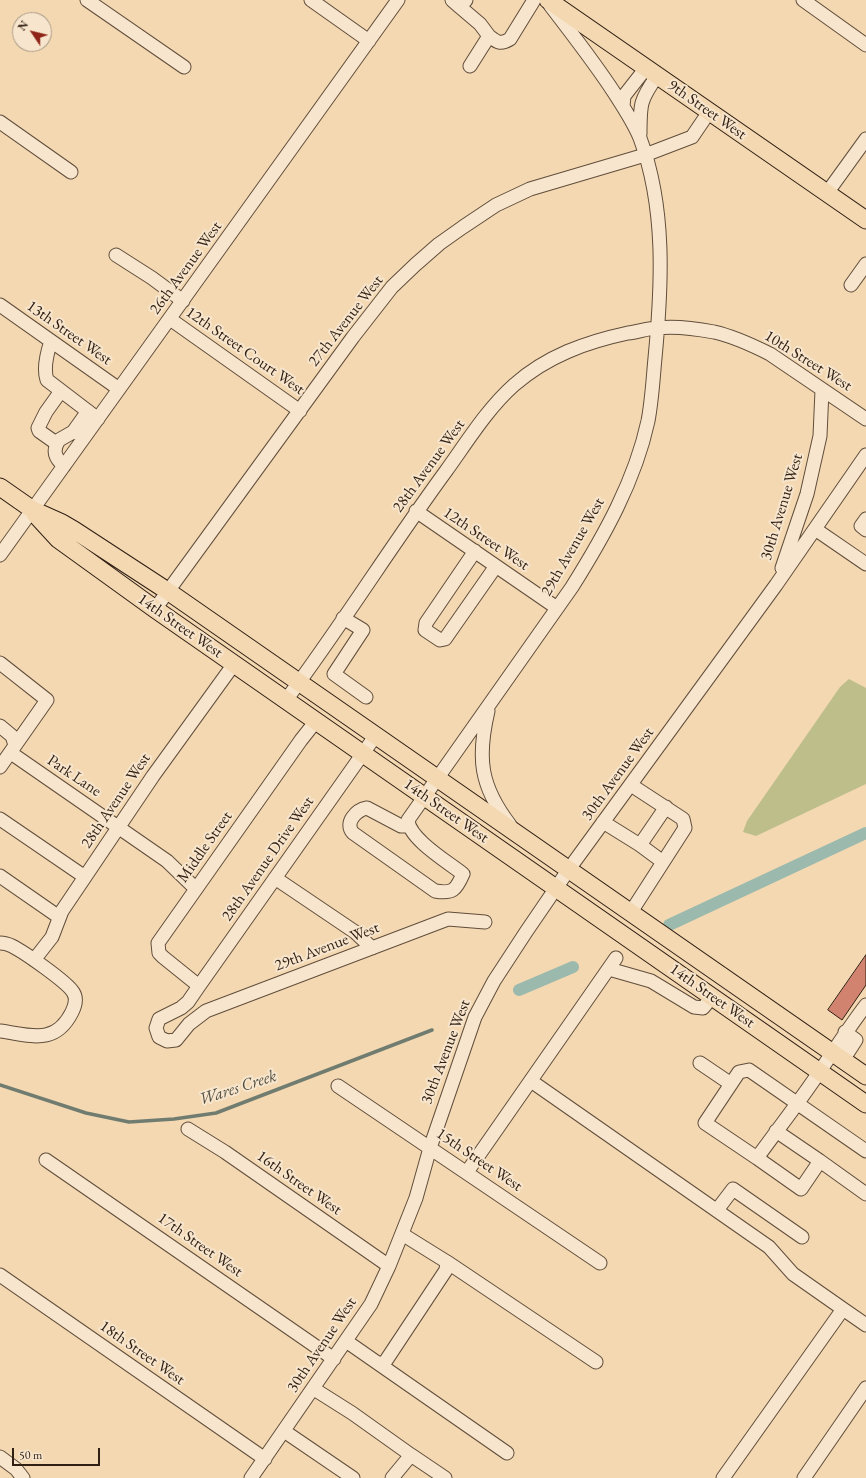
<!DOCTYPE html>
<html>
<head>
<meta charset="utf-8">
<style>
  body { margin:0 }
  #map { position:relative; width:866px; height:1478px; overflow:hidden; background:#f3d8b2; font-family:"EB Garamond",serif }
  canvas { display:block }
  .north { position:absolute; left:12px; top:12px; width:40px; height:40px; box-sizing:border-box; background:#f7e6cd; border:1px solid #a79683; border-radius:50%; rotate:305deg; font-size:11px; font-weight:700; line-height:16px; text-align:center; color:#301f13 }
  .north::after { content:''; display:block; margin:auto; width:14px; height:18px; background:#8f2418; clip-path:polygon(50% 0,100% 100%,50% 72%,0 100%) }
  .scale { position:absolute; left:12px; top:1448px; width:88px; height:18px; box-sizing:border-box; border:2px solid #301f13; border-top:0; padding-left:5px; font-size:12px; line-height:14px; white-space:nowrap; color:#301f13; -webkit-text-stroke:3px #f7e6cd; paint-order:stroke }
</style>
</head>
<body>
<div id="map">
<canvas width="866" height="1478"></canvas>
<div class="north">N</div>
<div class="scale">50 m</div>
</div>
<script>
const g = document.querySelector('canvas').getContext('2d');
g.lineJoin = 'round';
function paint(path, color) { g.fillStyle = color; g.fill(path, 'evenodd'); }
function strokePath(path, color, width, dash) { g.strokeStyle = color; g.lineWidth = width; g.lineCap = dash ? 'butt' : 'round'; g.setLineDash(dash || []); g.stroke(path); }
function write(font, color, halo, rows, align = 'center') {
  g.font = font + ' "EB Garamond",serif'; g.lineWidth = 4; g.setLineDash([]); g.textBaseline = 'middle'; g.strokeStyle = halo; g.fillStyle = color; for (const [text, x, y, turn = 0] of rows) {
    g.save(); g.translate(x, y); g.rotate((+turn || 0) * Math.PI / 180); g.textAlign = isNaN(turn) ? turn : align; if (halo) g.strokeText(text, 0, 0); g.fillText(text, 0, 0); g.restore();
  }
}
paint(new Path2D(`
  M849,679L866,688V784L756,836L743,832L747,821L840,687Z`), '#bebe8a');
strokePath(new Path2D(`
  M0,1085L86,1113L129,1122L174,1119L216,1113L432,1030`), '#707c6f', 3.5);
strokePath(new Path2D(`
  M669,925L866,833
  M519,990L573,967`), '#9bbaad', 12);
const building = new Path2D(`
  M866,955V985L842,1020L828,1010Z`);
paint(building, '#d18370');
strokePath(building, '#301f13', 1);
const minor = new Path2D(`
  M87,0L184,67
  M311,0L369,41
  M452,0L460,7L466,0
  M803,0L866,45
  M460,7L480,24L489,36L470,66
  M489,36C497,42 500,45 510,39L534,0
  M623,106L624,96L646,68
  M0,122L71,172
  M640,134C640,104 640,100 657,76
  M827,193L866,139
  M116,255L152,278L183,301
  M851,285L866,264
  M0,305L119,389
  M170,319L300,411
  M51,341C47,353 43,368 47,380L98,419
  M73,432L88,411
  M56,443L39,431L38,428L46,412L61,391
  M64,466C55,458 52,451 59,440L73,432L86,435
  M416,511L557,608
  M866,519L861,526L866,530
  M815,529L866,564
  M475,551L426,623L425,630L440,640L445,639L496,566
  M0,555L398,0
  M782,568L807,494L820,436L822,390
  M155,609L353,337L392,287L415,265L439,244L463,227L496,205L530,189L645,155L692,137L709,112
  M343,618L363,630L334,674L366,697
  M0,663L47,700L0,767
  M286,700C342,625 391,546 446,471C467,442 487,409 514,385C547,356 586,342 628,333C638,332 648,328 658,328C673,326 698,329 714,332C733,336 752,345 770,354L866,419
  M488,711C477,758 480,786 510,825
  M0,726L12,736L15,745
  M376,735L199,986L188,1002L181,1008L159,1019L156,1028L159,1037L167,1041L176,1040L189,1024L206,1011L448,919L485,922
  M11,753L167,861L196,889
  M631,785L683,819L685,828L631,912
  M0,819L85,877
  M603,822L640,845L663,862
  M408,826H401L367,808C356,810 344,823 353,833L435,891C453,894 456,890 463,874C448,862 409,839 408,820L572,587C604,536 635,481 648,421C652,400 653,379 655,358C662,285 666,208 640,138C634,123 624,108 615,94C595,63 572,34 550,5
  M640,845L666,807
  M0,876L59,917
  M275,878L355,932L372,948
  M0,943C4,943 8,944 12,946C24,952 67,982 73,992C77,998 75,1006 72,1012C55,1046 30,1035 0,1031
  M34,960L52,937L62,911L153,776L234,664
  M609,969L651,981L694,1007L703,1008L712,997
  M199,986L163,957L159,953L158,943L301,740L316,721
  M866,1005C850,1026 835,1049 820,1071C800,1101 778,1129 757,1158L705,1123L739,1072L749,1070L866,1151
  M843,1060L856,1040L845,1032
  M700,1063L731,1084
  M531,1081L769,1247L793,1274L843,1309
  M338,1086L600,1263
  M188,1129L225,1152L389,1266
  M776,1131L820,1161
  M757,1158L801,1189L820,1161L866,1194
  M46,1160L334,1359
  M467,1172L616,958
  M717,1210L733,1189L802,1237
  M447,1262L596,1362
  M0,1275L265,1459
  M346,1341L379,1364L385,1362L446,1270L447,1262L402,1234
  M379,1364L507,1453
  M314,1389L352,1413L411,1455L392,1478
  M284,1431L353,1478
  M411,1455L445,1478
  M0,1457L16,1469L23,1478
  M251,1478L371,1304L389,1266L416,1198L430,1148L475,1017L494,981L526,932L569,869L776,585L866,455
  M723,1478L843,1309L866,1325
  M804,1478L866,1388`);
const major = new Path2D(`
  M548,0L866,220
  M0,487L33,510L62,523L74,530L169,592L866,1076
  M35,514L58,539L155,609L866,1104`);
strokePath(minor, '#614d3b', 15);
strokePath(major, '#301f13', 19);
strokePath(minor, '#f7e6cd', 13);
strokePath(major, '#f3d8b2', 17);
write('16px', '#301f13', '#f7e6cd', [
  ["9th Street West",707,110,35],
  ["26th Avenue West",186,268,-54],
  ["27th Avenue West",346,321,-52],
  ["13th Street West",69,333,35],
  ["12th Street Court West",245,351,35],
  ["10th Street West",808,361,32],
  ["28th Avenue West",429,466,-54],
  ["30th Avenue West",782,507,-73],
  ["12th Street West",486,539,34],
  ["29th Avenue West",573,547,-60],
  ["14th Street West",180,626,35],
  ["30th Avenue West",618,774,-54],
  ["Park Lane",74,776,34],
  ["28th Avenue West",116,801,-56],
  ["14th Street West",446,811,35],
  ["Middle Street",205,847,-55],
  ["28th Avenue Drive West",268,859,-55],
  ["29th Avenue West",327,947,-21],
  ["14th Street West",712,996,35],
  ["30th Avenue West",446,1052,-69],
  ["15th Street West",479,1160,34],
  ["16th Street West",299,1183,35],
  ["17th Street West",200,1245,35],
  ["30th Avenue West",322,1345,-56],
  ["18th Street West",142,1353,35]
]);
write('italic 17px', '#504e41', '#f7e6cd', [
  ["Wares Creek",238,1088,-18]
]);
</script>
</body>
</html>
